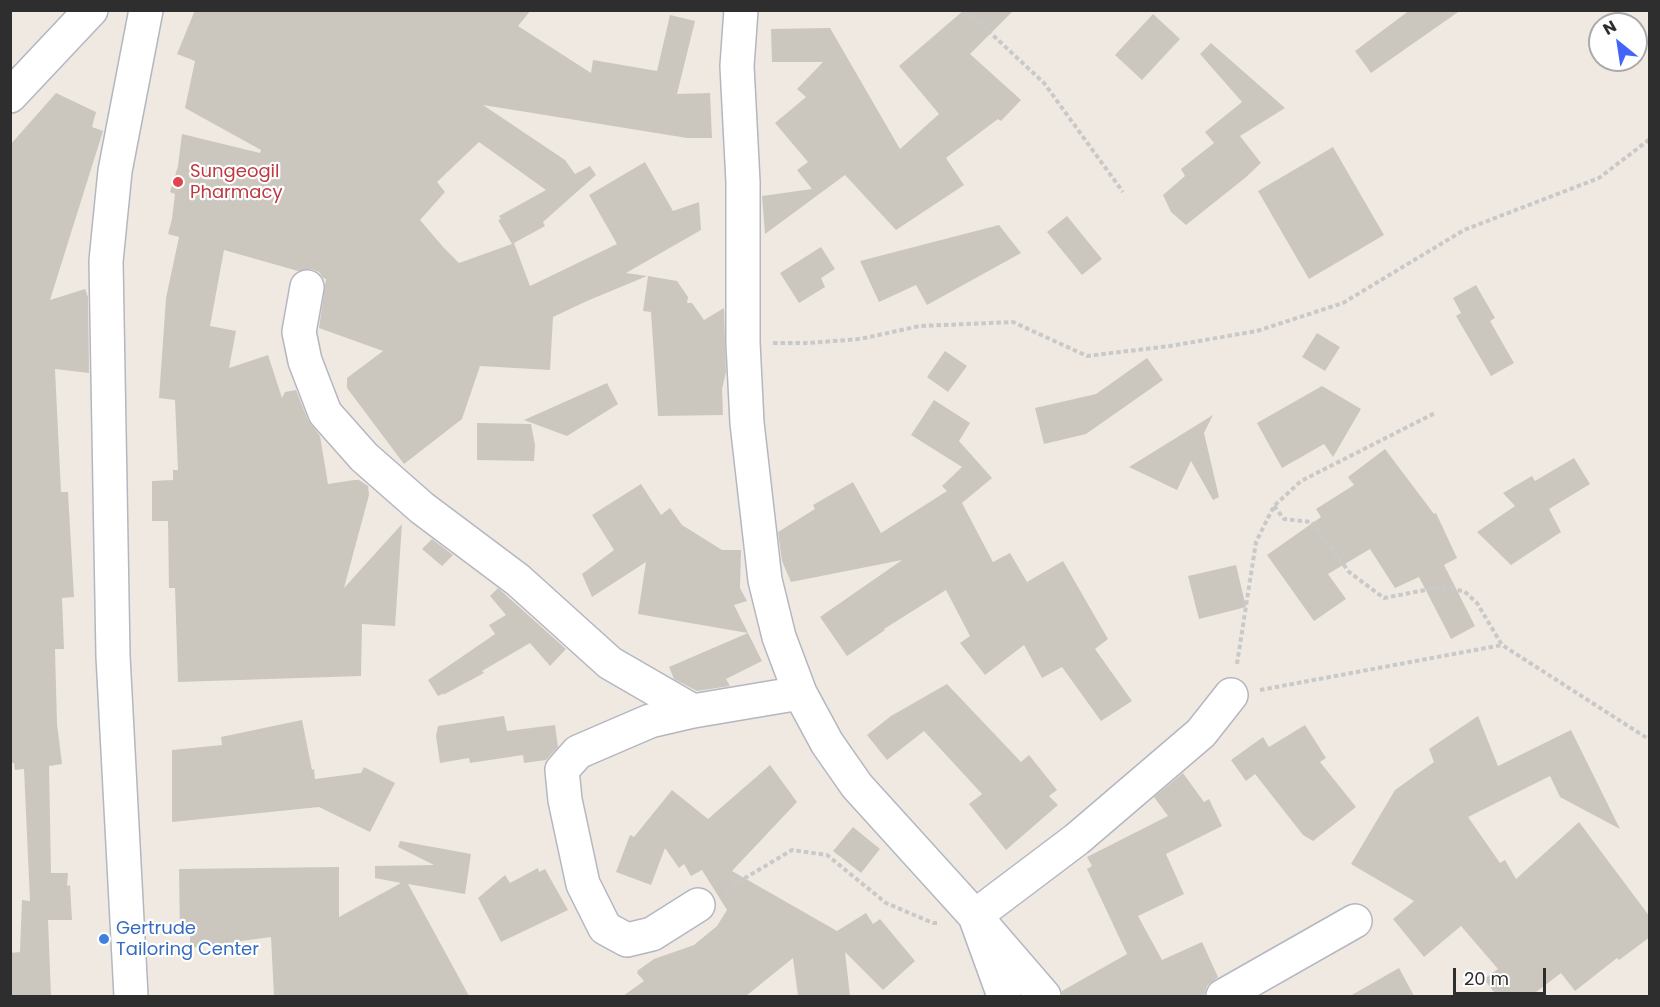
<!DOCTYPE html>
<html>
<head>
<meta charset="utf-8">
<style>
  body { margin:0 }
  #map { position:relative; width:1660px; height:1007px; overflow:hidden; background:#efe9e1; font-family:Poppins,sans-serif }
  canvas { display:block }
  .frame { position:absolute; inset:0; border:12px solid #2e2e2e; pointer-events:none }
  .north { position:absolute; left:1588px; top:12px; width:60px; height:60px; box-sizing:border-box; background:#fff; border:2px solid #ababab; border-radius:50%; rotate:330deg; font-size:16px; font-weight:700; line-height:24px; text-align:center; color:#2e2e2e }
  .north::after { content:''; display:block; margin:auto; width:21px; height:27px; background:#4264fb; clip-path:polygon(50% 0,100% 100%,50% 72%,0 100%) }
  .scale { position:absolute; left:1453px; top:968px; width:93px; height:27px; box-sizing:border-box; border:3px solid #2e2e2e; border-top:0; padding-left:8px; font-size:18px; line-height:21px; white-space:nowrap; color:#2e2e2e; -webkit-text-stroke:4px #fff; paint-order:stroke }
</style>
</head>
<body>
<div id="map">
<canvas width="1660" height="1007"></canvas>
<div class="frame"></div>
<div class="north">N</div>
<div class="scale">20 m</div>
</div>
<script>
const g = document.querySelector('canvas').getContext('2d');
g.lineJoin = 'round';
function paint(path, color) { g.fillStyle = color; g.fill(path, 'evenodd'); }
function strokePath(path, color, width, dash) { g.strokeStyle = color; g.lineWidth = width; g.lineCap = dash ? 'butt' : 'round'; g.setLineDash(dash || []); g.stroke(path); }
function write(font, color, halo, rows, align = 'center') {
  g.font = font + ' Poppins,sans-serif'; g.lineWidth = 4.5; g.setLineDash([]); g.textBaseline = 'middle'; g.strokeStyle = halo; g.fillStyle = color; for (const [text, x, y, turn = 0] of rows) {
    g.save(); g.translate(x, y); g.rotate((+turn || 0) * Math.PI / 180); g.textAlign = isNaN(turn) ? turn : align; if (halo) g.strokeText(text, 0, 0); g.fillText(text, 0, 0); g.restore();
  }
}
paint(new Path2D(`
  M195,10H531L518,26L591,73L593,60L657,71L670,15L695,21L677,94L710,93L712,138H687L483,105L565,160L575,174L590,166L596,175L543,222L545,226L514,243L530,286L617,244L589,195L645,162L673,211L699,202L701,230L626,273L647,276L587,301L553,317L550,370L480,366L462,419L404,464L347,388V378L383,351L319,328L326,279L323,278L319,272L311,269L298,271L224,250L210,326L236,331L229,368L268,355L282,398L285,392L296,390L308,420L320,436L328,484L354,480H359L368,486L369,495L344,588L402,524L395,626L362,624L361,676L178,682L175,588H169L168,521H152V481L173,480V470H178L175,400L159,398L166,298L179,237L168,234L172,219L175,194L170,192L178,166L182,134L260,153L261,150L185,108L195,61L177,54ZM479,142L546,190L499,216L501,219L498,220L512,244L459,263L444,248L420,220L445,192L437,182Z
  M964,10H1014L970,54L1021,100L1001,121L998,119L946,158L964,185L896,230L845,175L765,234L762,196L812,189L797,170L808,162L775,123L806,97L797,89L823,62H772L771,29L830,28L900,149L939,114L899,66Z
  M1410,10H1461L1371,73L1355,51Z
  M1153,14L1180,39L1142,80L1115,55Z
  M1211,43L1285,108L1240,136L1261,163L1245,178L1186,225L1171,212L1163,195L1185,176L1181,169L1214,143L1205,132L1242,102L1200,54Z
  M56,93L96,112L92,127L103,131L50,300L85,289L88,297L89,373L55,369L61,492H68L74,597L62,598L64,649H55L57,724L62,764L49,766L51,873H68L67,886L70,885L72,920H48L51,996H10V953L20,952L22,900L30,901L24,769L15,770L14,763H10V145Z
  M1333,147L1384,235L1309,279L1258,191Z
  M1067,216L1102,259L1082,275L1047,232Z
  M999,225L1021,253L927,305L916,285L879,302L860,261Z
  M821,247L835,269L821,278L825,287L799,303L780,273Z
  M648,276L677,281L688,297L687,303H692L704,320L724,308L726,372L722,389L723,415L658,416L651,312L643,311Z
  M1476,285L1495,318L1490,321L1514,363L1491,376L1456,316L1461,313L1453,298Z
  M1317,333L1340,347L1325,371L1302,357Z
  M945,351L967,366L948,392L927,377Z
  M1147,358L1163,380L1086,434L1044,444L1035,408L1096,394Z
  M607,383L618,404L567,436L524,420Z
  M1322,386L1361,409L1333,457L1324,444L1282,468L1257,423Z
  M934,400L970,423L959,441L992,478L962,503L993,562L1010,553L1027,582L1063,561L1108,639L1095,649L1132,701L1101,721L1062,667L1042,678L1024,645L985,675L960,643L970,636L946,590L884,629L885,630L847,656L820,617L902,560L791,582L782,561L778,532L815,509L813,505L853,482L881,533L947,491L942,486L962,467L911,435Z
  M1213,415L1204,433L1219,497L1213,500L1191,461L1177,490L1129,467Z
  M477,423L531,424L535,445L534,461L477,460Z
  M1385,449L1434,514L1436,513L1457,558L1444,565L1475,626L1451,639L1419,577L1395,588L1370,549L1328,574L1346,599L1314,621L1267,555L1321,517L1316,509L1354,485L1348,477Z
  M1574,458L1590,484L1549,509L1561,532L1511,565L1477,532L1515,506L1503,493L1532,476L1535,481Z
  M641,484L661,515L670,508L682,525L722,550H741L740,588L747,601L734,605L748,633L638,614L646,562L592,597L582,574L614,550L592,515Z
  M432,539L453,555L442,566L422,549Z
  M1236,565L1246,607L1199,619L1188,576Z
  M498,588L566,649L550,666L530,643L482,671L484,673L443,695L444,693L438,696L428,680L495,634L489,625L506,615L490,596Z
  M748,633L762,661L726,679L730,686L697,691L674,679L669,667Z
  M947,684L1021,762L1029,755L1057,790L1049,796L1058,805L1006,850L969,804L982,794L924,731L887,760L867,735L891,716Z
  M504,716L507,731L555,725L558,747L546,760L524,763L523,755L470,763L469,758L440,763L436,736L438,726Z
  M1478,716L1498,766L1571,730L1620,829L1560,797L1550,776L1468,817L1500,863L1505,860L1516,879L1579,822L1650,917V937L1619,960L1617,958L1575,991L1561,973L1531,996H1497L1484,979L1498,969L1461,926L1424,957L1393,919L1414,901L1351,864L1395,790L1434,762L1429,749Z
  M302,720L312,770L314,769L315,779L361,773L364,767L395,783L370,832L319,807L172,822V750L222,745L221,737Z
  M1305,725L1326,758L1320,762L1356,807L1313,841L1303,835L1255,774L1246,781L1231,760L1263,737L1269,747Z
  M770,765L797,802L732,871L837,931L866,913L873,924L880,919L915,961L883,990L845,952L850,996H798L793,958L746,996H623L644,981L637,973L638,972L637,971L654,959L694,945L717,926L727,910L702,870L691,876L684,864L679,868L665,848L651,885L616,872L630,835L634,837L672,790L708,819Z
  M1183,773L1204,802L1209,799L1222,826L1166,854L1184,894L1138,916L1162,960L1202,942L1218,977L1207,986L1204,996H1062V991L1127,954L1087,869L1092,866L1087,857L1168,816L1154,797Z
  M853,827L880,849L861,873L833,851Z
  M400,841L471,854L465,894L408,884L469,996H274L271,937L190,948V935H180L179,869L339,867V917L401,883L375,878V866L434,865L398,847Z
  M538,868L539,872L545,869L568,910L501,942L478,898L505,875L510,883Z
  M1399,968L1414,996H1350Z`), '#cbc7bf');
const minor = new Path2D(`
  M741,10L737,66L743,182V343L747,423L765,580L779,637L800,693L827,743L857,786L975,916L1004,996
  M10,96L91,10
  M307,287L299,332L305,361L325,413L364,457L422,508L518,580L610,663L693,711
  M698,905L652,934L627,940L605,928L583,884L565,800L562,770L578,752L650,721L693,711L800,693
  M131,996L113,656L106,261L115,171L146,10
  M1044,996L975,916L1077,839L1201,733L1231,695
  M1223,996L1355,921`);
strokePath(minor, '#b4b7c1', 36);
strokePath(new Path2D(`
  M966,10L1044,83L1123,192
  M773,343H808L860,339L920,326L1013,322L1087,356L1170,346L1257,331L1343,303L1464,230L1599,178L1650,139
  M1274,506L1284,519L1312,522L1349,572L1384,598L1436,588L1464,591L1477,603L1502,645L1650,740
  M1237,664L1256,542L1274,506L1301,481L1435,413
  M1260,690L1502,645
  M725,890L792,850L827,855L886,903L933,923H937`), '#c9c9c9', 4, [4.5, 3]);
strokePath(minor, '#fff', 33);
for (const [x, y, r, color] of [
  [178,182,6,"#e0444e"],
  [104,939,6,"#3f7fe0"]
]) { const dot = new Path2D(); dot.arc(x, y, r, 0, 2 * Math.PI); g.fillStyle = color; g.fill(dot); strokePath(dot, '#fff', 2); }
write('18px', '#be3a42', '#fff', [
  ["Sungeogil",190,172],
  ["Pharmacy",190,193]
], 'left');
write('18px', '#366cbe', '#fff', [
  ["Gertrude",116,929],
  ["Tailoring Center",116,950]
], 'left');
</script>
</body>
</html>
